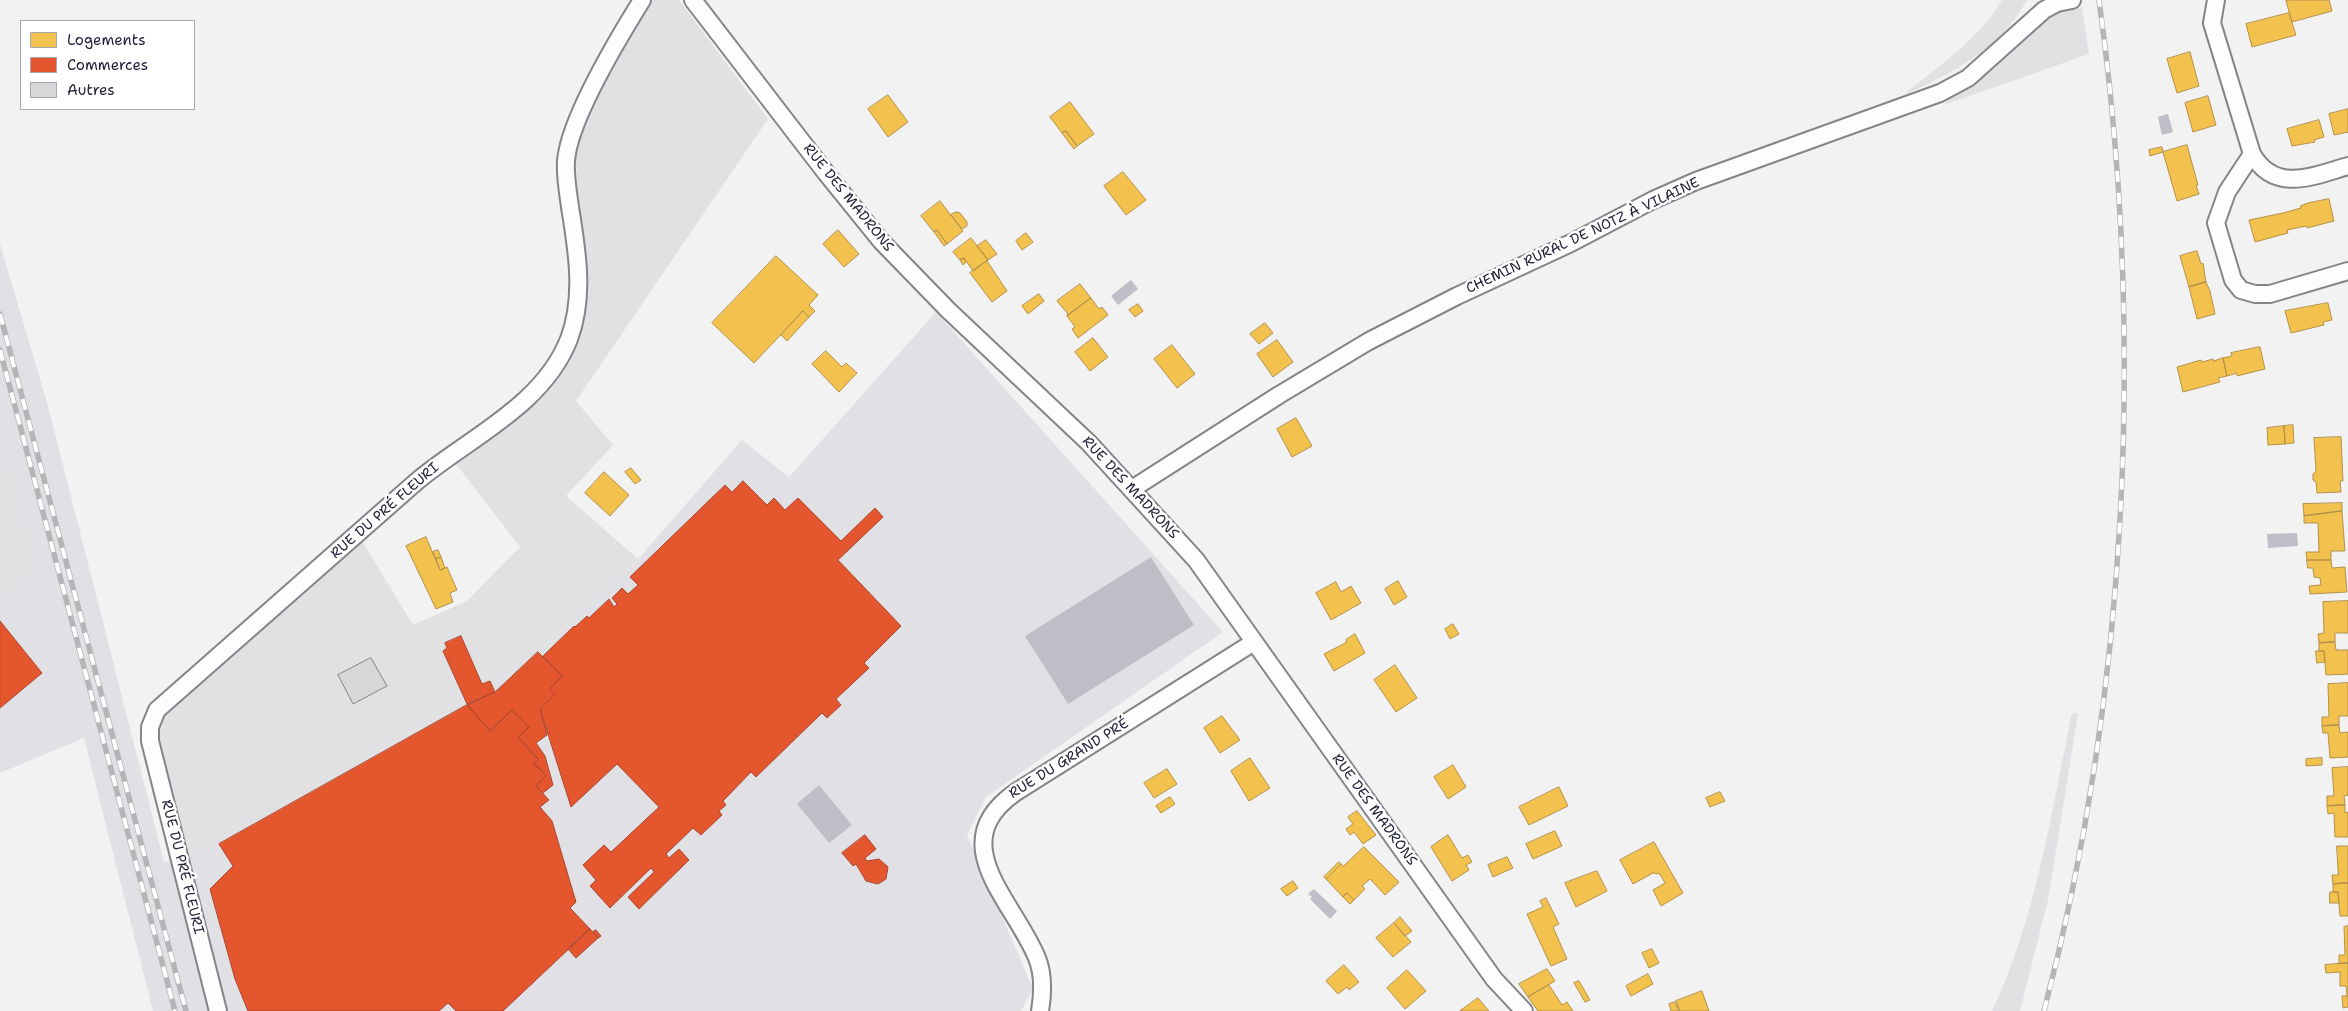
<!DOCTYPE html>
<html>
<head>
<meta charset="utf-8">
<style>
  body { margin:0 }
  #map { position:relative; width:2348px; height:1011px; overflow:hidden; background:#f2f2f3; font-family:"Shantell Sans",sans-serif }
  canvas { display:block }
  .legend { position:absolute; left:20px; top:20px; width:175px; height:90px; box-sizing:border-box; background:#fff; border:1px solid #a7a7b1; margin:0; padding:6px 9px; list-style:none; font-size:15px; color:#22223b }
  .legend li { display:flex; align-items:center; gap:10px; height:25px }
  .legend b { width:25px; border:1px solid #a7a7b1 }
</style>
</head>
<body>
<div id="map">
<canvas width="2348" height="1011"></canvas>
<ul class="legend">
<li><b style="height:14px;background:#f2c14e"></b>Logements</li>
<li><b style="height:14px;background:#e4572e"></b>Commerces</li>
<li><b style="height:14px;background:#d7d7d9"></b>Autres</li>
</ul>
</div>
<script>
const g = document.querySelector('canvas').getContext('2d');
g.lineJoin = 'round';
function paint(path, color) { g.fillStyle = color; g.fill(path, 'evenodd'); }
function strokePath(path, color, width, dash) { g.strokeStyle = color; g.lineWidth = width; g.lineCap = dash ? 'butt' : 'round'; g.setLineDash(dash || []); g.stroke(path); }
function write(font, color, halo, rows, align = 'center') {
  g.font = font + ' "Shantell Sans",sans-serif'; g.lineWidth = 5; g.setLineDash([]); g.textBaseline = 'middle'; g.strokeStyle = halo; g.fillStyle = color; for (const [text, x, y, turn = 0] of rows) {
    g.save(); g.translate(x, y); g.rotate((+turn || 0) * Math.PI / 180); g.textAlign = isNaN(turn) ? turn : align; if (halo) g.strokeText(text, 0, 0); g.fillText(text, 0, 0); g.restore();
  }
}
paint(new Path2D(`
  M0,244L48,406L164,862L219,844L460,708L495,692L638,559L742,440L789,477L936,312L1223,632L986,797L967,835L1033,989L1021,1011H153L84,738L0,773V602L41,568L7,464L0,470Z`), '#e1e1e5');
paint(new Path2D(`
  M652,0H679L768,119L576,401L613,445L566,496L638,559L495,692L460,708L219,844L187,855L158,739L165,712L362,541L413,625L467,601L520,547L453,460L500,425L578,336L576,139L590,106Z
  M2002,0H2027C2002,47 1951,75 1903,95C1939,66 1978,40 2002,0Z
  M2082,7L2089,54L1944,105L1954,93L2007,57L2040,21L2058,11Z
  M7,464L41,568L0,602V470Z
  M2072,713L2078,714L2048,900L2020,1011H1992C2036,918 2051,814 2072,713Z`), '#e1e1e4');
paint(new Path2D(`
  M2168,114L2173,132L2162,135L2158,117Z
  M1131,280L1138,289L1118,305L1111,296Z
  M2297,533L2298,546L2268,548L2267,534Z
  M1151,557L1194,625L1068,704L1025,636Z
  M819,785L852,825L829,843L797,804Z
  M1314,889L1337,911L1330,919L1310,899L1312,897L1308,894Z`), '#bebec6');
const homes = new Path2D(`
  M2291,0H2329L2332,11L2292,22L2286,1Z
  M2289,13L2296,35L2252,47L2246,24Z
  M2190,52L2199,86L2177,93L2167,59Z
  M888,95L908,122L888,137L868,109Z
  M2208,96L2216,125L2193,132L2185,103Z
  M1070,102L1094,134L1077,146L1066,131L1062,133L1050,117Z
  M2348,109V133V132L2334,135L2329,114Z
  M2319,120L2324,137L2314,140L2315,142L2292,146L2287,129Z
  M1066,131L1077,146L1074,149L1062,133Z
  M2187,145L2198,185H2196L2199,194L2177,201L2163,152Z
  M2162,147L2163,152L2150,156L2149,150Z
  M1123,172L1146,200L1126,215L1104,186Z
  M2329,199L2334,221L2307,228L2306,226L2287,230L2288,233L2255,242L2249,220L2283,213L2301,208L2300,206L2308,203Z
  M940,201L963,231L947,244L937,230L934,232L921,216Z
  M956,212L960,213L967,222V226L962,229L951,215Z
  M838,230L859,254L844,267L823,244Z
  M937,230L947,244L944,246L934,232Z
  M1026,233L1033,242L1022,250L1016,241Z
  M971,238L988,260L973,271L964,258L960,260L953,252Z
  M986,240L997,254L988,260L977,246Z
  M2197,251L2201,264L2203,263L2206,282L2189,287L2180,256Z
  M776,256L818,295L809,305L815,311L809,317L803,311L754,363L712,323Z
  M964,258L966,262L963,265L960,260Z
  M987,261L1007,291L992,302L970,273Z
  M2206,282L2210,291L2215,314L2197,319L2189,287Z
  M1080,284L1091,298L1067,316L1068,314L1057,301Z
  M1039,294L1044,301L1028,314L1022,306Z
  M1091,298L1099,309L1102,307L1108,315L1078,338L1072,329L1075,327L1067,316Z
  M2328,303L2332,320L2323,322L2324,325L2291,333L2285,311Z
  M1138,304L1143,311L1135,317L1129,310Z
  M803,311L809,317L787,341L781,335Z
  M1265,323L1273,333L1259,344L1250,334Z
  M1093,338L1108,357L1090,371L1075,352Z
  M1277,340L1293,362L1273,377L1257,354Z
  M1172,345L1195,374L1177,388L1154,359Z
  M2260,347L2265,369L2237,376V373L2227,376L2223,358L2232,356L2231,353Z
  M826,351L842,367L846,363L857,373L839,392L812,364Z
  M2223,358L2227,376L2218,378L2220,382L2183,392L2177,367L2201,360L2202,362L2213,359V361Z
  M1296,418L1312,446L1292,457L1277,429Z
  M2293,425L2294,443L2285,444L2284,426Z
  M2284,426L2285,444L2268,445L2267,428Z
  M2341,437L2343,481H2340L2341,492L2317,493L2316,482L2313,480V474L2316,471L2314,438Z
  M631,468L641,480L635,484L625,472Z
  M604,472L629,495L610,516L585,493Z
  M2342,503V511L2304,516L2303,504Z
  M2342,511L2345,551H2331V560H2307L2306,552H2319L2318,523H2304V516Z
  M426,537L440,570L447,567L457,590L450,593L453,602L436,609L406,546Z
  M438,550L441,557L436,559L433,552Z
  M441,557L445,568L440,570L436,559Z
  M2307,560H2331L2332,568L2345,567L2347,592L2310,594L2309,586L2321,585L2320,578L2314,577L2313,568H2308Z
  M1398,581L1407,597L1394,605L1385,589Z
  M1336,582L1341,592L1351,586L1361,603L1331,620L1316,593Z
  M2348,601V633H2335V642L2319,643L2318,634L2324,633L2323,602Z
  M1453,624L1459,634L1450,639L1445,629Z
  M1355,634L1365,653L1334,671L1324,654L1347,642L1346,640Z
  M2335,642L2336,650H2348V674L2326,675L2324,651H2319V643Z
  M2316,651H2324L2325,662L2317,663Z
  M1395,665L1417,698L1396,712L1374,680Z
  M2348,683V716H2339V725L2322,726V717H2329L2328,684Z
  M1222,716L1240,740L1220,753L1204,728Z
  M2339,725L2340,733L2348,732V757L2330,758L2328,733H2323L2322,726Z
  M1250,758L1270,788L1249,801L1231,771Z
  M2322,758V765L2306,766V759Z
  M1453,765L1466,787L1448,799L1434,777Z
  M2348,767V795L2344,796L2345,805L2327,806V796H2334L2332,768Z
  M1167,769L1177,784L1154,798L1144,783Z
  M1559,787L1568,806L1529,825L1519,807Z
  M1720,792L1725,801L1710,807L1706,798Z
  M1170,797L1175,804L1161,813L1156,806Z
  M2345,805V813L2348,812V837H2335L2334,813L2328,814L2327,806Z
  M1357,811L1376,835L1363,844L1354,832L1350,835L1346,829L1353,824L1348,817Z
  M1555,831L1562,846L1533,859L1526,844Z
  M1448,835L1462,858L1468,855L1472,862L1466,865L1469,870L1452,881L1431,847Z
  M1654,842L1683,893L1661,906L1653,890L1665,883L1660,874L1653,873L1633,884L1620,860Z
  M2337,846H2348V883L2333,884L2332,875H2338Z
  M1364,847L1399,882L1385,895L1370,879L1362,886L1365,889L1354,900L1347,893L1343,897L1326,879L1341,864L1343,866Z
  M1507,857L1513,868L1493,877L1488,865Z
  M1339,862L1341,864L1326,879L1324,877Z
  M1597,871L1607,891L1576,907L1565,883Z
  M1293,881L1298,888L1287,896L1281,889Z
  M2348,883V916H2340L2338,892H2333V884Z
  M2330,892H2338L2339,903H2330Z
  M1347,893L1354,900L1350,904L1343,897Z
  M1546,898L1559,924L1553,927L1567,959L1551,966L1527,914L1543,907L1540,901Z
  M1400,917L1412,931L1405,936L1394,923Z
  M1394,923L1411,942L1393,957L1376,938Z
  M2348,926V963L2339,964V955H2345L2344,927Z
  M1652,949L1659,963L1649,968L1642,953Z
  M2348,963V1007L2343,1008L2342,996H2347L2346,986H2340V972L2326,973L2325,965Z
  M1344,965L1359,982L1349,990L1347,987L1338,994L1326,981Z
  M1547,969L1555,981L1528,997L1519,984Z
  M1407,970L1426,991L1405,1009L1387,988Z
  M1648,974L1653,984L1631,996L1626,986Z
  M1579,981L1590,1000L1585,1002L1574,983Z
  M1549,985L1562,1005L1567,1002L1573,1011H1538L1528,997Z
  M1702,991L1709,1011H1680L1676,1001Z
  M1478,998L1489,1011H1460Z
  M1675,1002L1679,1011H1671L1669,1004Z`);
paint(homes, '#f2c14e');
strokePath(homes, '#b49148', 1);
const shops = new Path2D(`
  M743,481L767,505L774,498L785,510L798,498L841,541L875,508L883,517L838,560L901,626L864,663L869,668L836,699L841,705L827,718L822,713L756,777L751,772L723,801L726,805L719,811L722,815L701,835L693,828L666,854L669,858L679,849L689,860L639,909L628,897L654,872L651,868L610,908L590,886L596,880L583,865L604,845L611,852L659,807L617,764L571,807L540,709L555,694L550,689L562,676L543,656L574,626L575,627L587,616L589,618L609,599L614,607L617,604L612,598L622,588L628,594L638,585L630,577L725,485L732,492Z
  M0,621L42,673L0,708Z
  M461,636L482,684L490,681L495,692L467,704L443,651L447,648L445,643Z
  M538,652L562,676L550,689L555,694L540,709L547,735L536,743L545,756L553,785L543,793L536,786L546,776L534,763L538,759L518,737L529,727L512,710L490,731L467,705L495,692Z
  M467,705L490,731L512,710L529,727L518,737L538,759L534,763L546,776L536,786L549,800L540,807L552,821L576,902L570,908L590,929L503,1011H456L448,1003L439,1011H248L235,979L210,889L233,866L219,844Z
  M865,835L876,849L865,858L867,861L879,859L888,867L886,879L878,884L866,881L856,864L853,866L842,853Z
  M590,929L598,938L576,958L568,949Z
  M596,930L601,936L598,938L593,932Z`);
paint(shops, '#e4572e');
strokePath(shops, '#aa4732', 1);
const building = new Path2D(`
  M371,658L387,686L353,704L338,675Z`);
paint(building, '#d7d7d9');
strokePath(building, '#848489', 1);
const minor = new Path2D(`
  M693,0L826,173L881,241L948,310L1089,443L1196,560L1494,979L1524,1011
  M2216,0L2212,23L2252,154C2275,194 2313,176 2348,166
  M2252,154L2227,192L2216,223L2233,280L2241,290L2255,294H2270L2348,271
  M1132,489L1279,395L1369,341L1457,296L1571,243L1653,200L1696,181L1940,93L1968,78L2044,10L2057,3L2072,0
  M218,1011L150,741V727L157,710C243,634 329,558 416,482C468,438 543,406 569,339C585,297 577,250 570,207C568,192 565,176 566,161C569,119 619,37 642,0
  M1040,1011C1043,993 1044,975 1037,958C1014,901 942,843 1016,792L1254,642`);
strokePath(minor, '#848489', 20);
strokePath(minor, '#fdfdfd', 16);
const rail = new Path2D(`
  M0,314L186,1011
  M0,350L175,1011
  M2044,1011C2129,688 2145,331 2099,0`);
strokePath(rail, '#b5b5b8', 5.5);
strokePath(rail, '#fff', 4, [11]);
write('14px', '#22223b', '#fff', [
  ["RUE DES MADRONS",848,198,51],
  ["CHEMIN RURAL DE NOTZ À VILAINE",1583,236,-25],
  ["RUE DES MADRONS",1130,488,47],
  ["RUE DU PRÉ FLEURI",385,511,-41],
  ["RUE DU GRAND PRÉ",1069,759,-32],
  ["RUE DES MADRONS",1374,810,54],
  ["RUE DU PRÉ FLEURI",182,867,76]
]);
</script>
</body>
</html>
